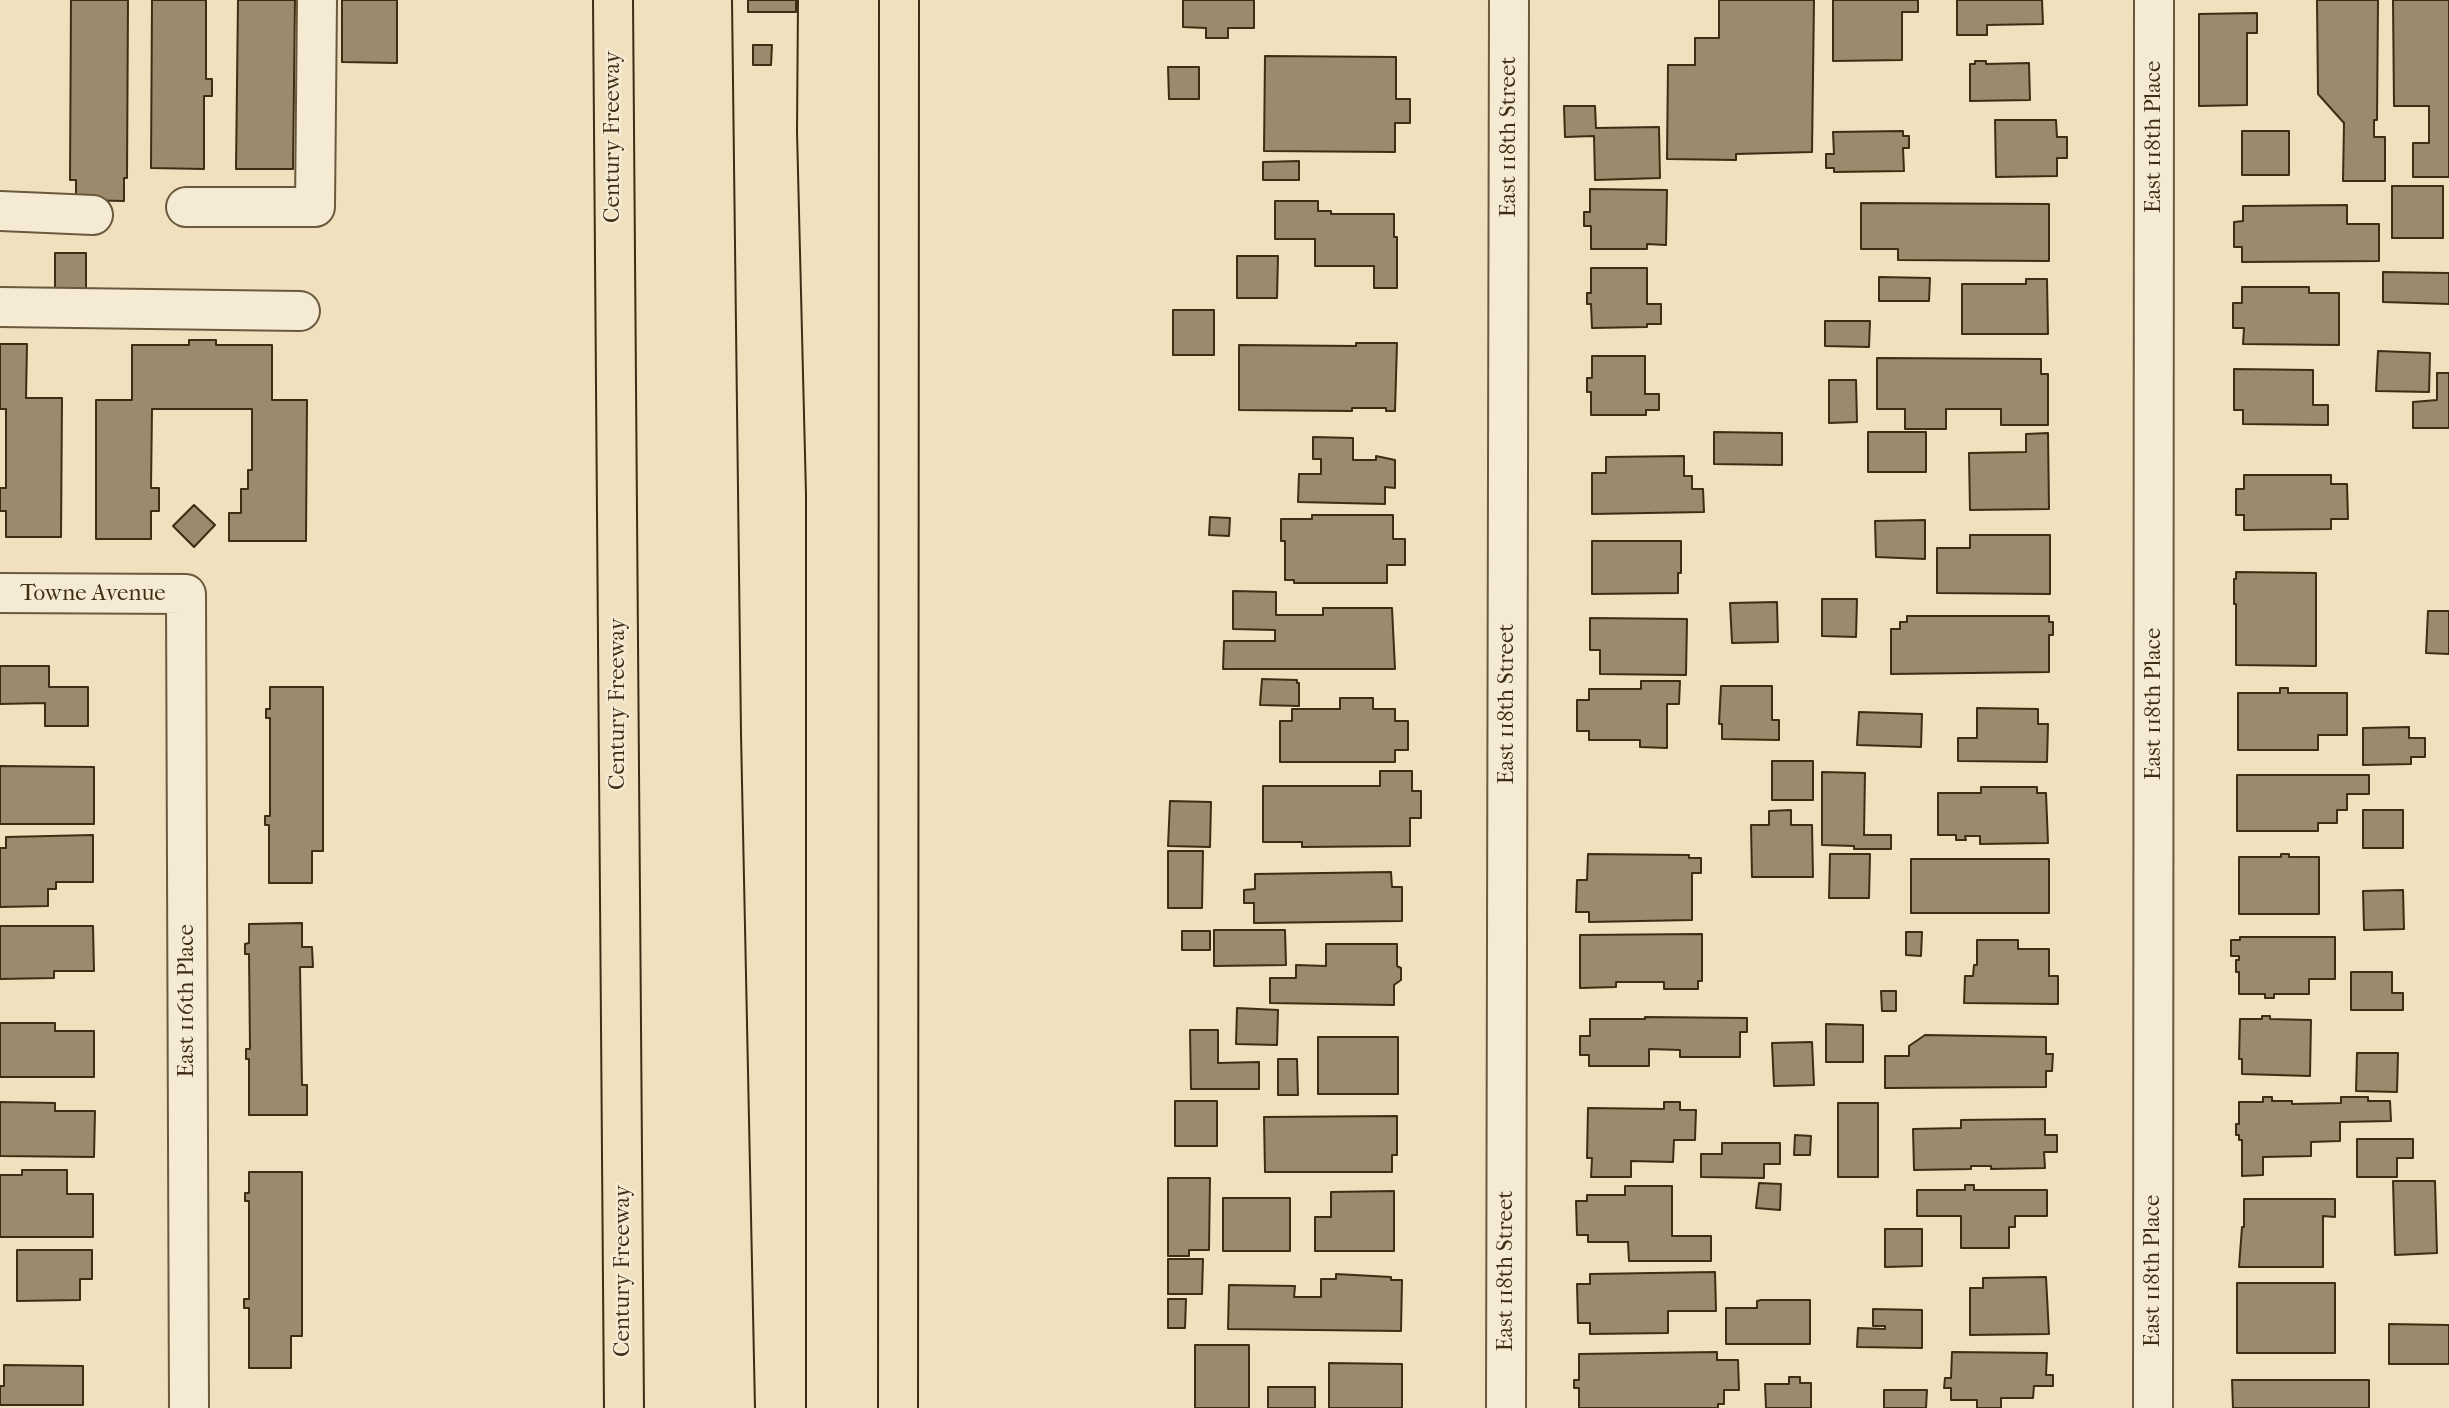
<!DOCTYPE html>
<html>
<head>
<meta charset="utf-8">
<style>
  body { margin:0 }
  canvas { display:block; background:#f0e0bd }
</style>
</head>
<body>
<canvas width="2449" height="1408"></canvas>
<script>
const g = document.querySelector('canvas').getContext('2d');
g.lineJoin = 'round';
function paint(path, color) { g.fillStyle = color; g.fill(path, 'evenodd'); }
function strokePath(path, color, width, dash) { g.strokeStyle = color; g.lineWidth = width; g.lineCap = dash ? 'butt' : 'round'; g.setLineDash(dash || []); g.stroke(path); }
function write(font, color, halo, rows, align = 'center') {
  g.font = font + ' "IM FELL French Canon",serif'; g.lineWidth = 5; g.setLineDash([]); g.textBaseline = 'middle'; g.strokeStyle = halo; g.fillStyle = color; for (const [text, x, y, turn = 0] of rows) {
    g.save(); g.translate(x, y); g.rotate((+turn || 0) * Math.PI / 180); g.textAlign = isNaN(turn) ? turn : align; if (halo) g.strokeText(text, 0, 0); g.fillText(text, 0, 0); g.restore();
  }
}
const building = new Path2D(`
  M71,0H128L127,178H124V201L76,200V180H70Z
  M152,0H206V79H212V96H204V169L151,168Z
  M238,0H295L293,169H236Z
  M342,0H397V63L342,62Z
  M748,0H796V12H748Z
  M1183,0H1254V28H1228V38H1206V28L1183,27Z
  M1719,0H1814L1812,152L1736,154V160L1667,159L1668,65H1695V38H1719Z
  M1833,0H1918V12H1902V60L1833,61Z
  M1957,0H2042L2043,24L1987,25V35H1957Z
  M2317,0H2378L2377,120H2374V137H2385V181H2343L2344,123L2318,94Z
  M2393,0H2449V177H2413V143H2429V106H2394Z
  M2257,13V33H2247V105L2199,106V14Z
  M753,45H772L771,65H753Z
  M1265,56L1396,57V99H1410V123H1395V152L1264,151Z
  M1975,61H1986V64L2029,63L2030,100L1970,101V64H1975Z
  M1168,67H1199V99H1169Z
  M1564,106H1595L1596,128L1659,127L1660,178L1595,180L1594,136L1565,137Z
  M1995,120H2056L2057,137H2067V158H2057V176L1996,177Z
  M1903,131V136H1909V148H1903L1904,171L1834,172V168H1826V154H1834L1833,132Z
  M2242,131H2289V175H2242Z
  M1299,161V180H1263V162Z
  M2392,186H2443V238H2392Z
  M1590,189L1667,190L1666,245L1647,244V249H1591V226H1584V212H1590Z
  M1275,201H1318V211H1331V214H1394V237H1397V288H1374V266H1315V239H1275Z
  M1861,203L2049,204V261L1898,260V249H1861Z
  M2347,205V224H2379V261L2242,262V247H2234V222L2243,221V206Z
  M55,253H86V293H55Z
  M1237,256H1278L1277,298H1237Z
  M1591,268H1647V304H1661V324H1647V327L1592,328L1591,304H1587V293H1591Z
  M2383,272L2449,273V304L2383,302Z
  M1879,277L1930,278L1929,301H1879Z
  M2026,279H2047L2048,334H1962V284H2026Z
  M2242,287H2309V293H2339V345L2243,344L2244,328H2233V303H2242Z
  M1173,310H1214V355H1173Z
  M1825,321H1870L1869,347L1825,346Z
  M189,340H216V345H272V400H307L306,541H229V513H241V489H248V470H252V409H152L151,488H159V511H151V539H96V400H132V345H189Z
  M1356,343H1397L1395,411H1386V408H1352V411L1239,410V345L1356,346Z
  M0,344H27L26,398H62L61,537H6V511H0V488H6V409H0Z
  M2378,351L2430,353L2429,392L2376,391Z
  M1592,356H1645V394H1659V410H1646V415H1591V392H1587V378H1592Z
  M1877,358L2041,359V374H2048V425H2001V409H1946V429H1905V409H1877Z
  M2234,369L2313,370V405H2328V425L2243,424V410H2234Z
  M2437,373H2449V428H2413V402L2437,400Z
  M1829,380H1856L1857,422L1829,423Z
  M1714,432L1782,433V465L1714,464Z
  M1868,432H1926V472H1868Z
  M2048,433L2049,509L1970,510L1969,453L2026,452V434Z
  M1313,437L1353,438V460H1376V456L1395,460V488L1385,487V504L1298,502L1299,474H1321V459H1313Z
  M1684,456V476H1692V489H1703L1704,512L1592,514V473H1606V457Z
  M2244,475H2331V484H2347L2348,519H2331V529L2244,530V515H2236V489H2244Z
  M194,505L215,525L194,547L173,526Z
  M1312,515H1393V539H1405V565H1387V583H1294V580H1285V541H1281V519H1312Z
  M1210,517L1230,518L1229,536L1209,535Z
  M1925,520V559L1876,557L1875,521Z
  M1970,535H2050V594L1937,593V548H1970Z
  M1592,541H1681V573H1678V593L1592,594Z
  M2236,572L2316,573V666L2236,665V604H2234V579H2236Z
  M1233,591L1276,592V615H1323V608H1392L1395,669H1223L1224,641H1275V630L1233,629Z
  M1822,599H1857L1856,637L1822,636Z
  M1777,602L1778,642L1732,643L1730,603Z
  M2428,611H2449V654L2426,653Z
  M1907,616H2049V622H2053V635H2049V672L1891,674V629H1900V622H1907Z
  M1590,618L1687,619L1686,675L1600,674V650H1590Z
  M0,666H49V687H88V726H45V703L0,704Z
  M1262,679L1297,680V683H1299V706L1260,705Z
  M1641,681H1680L1679,704H1667V748L1640,747V740H1589V731H1577V700H1589V689H1641Z
  M1721,686H1772V720H1779V740L1722,739V724H1719Z
  M270,687H323V851H312V883H269V825H265V816H270V718H266V709H270Z
  M2280,688H2288V693H2347V735H2318V750H2238V693H2280Z
  M1340,698H1373V709H1395V721H1408V750H1395V762H1280V721H1292V709H1340Z
  M1977,708L2038,709V724H2048L2047,762L1958,761V738H1977Z
  M1859,712L1922,714L1921,747L1857,745Z
  M2409,727V738H2425V757H2411V764L2363,765V728Z
  M1772,761H1813V800H1772Z
  M0,766L94,767V824H0Z
  M1380,771H1412V791H1421V818H1410V846L1302,847V842H1263V786H1380Z
  M1822,772L1865,773L1864,835H1891V849H1854V846L1822,845Z
  M2237,775H2369V794H2347V810H2337V823H2318V831H2237Z
  M1981,787H2037V793H2046L2048,843L1980,844V836H1965L1966,840H1956V835H1938V793H1981Z
  M1170,801L1211,802L1210,847L1168,846Z
  M1791,810V825H1812L1813,877H1752L1751,825H1769V811Z
  M2363,810H2403V848H2363Z
  M93,835V882H56V889H48V906L0,907V848H6V837Z
  M1168,851H1203L1202,908H1168Z
  M1588,854L1689,855V858H1701V873H1692V920L1589,922V912H1576L1577,880H1587Z
  M1830,854H1870L1869,898H1829Z
  M2281,854H2289V857H2319V914H2239V857H2281Z
  M1911,859H2049V913H1911Z
  M1391,872L1392,887H1402V921L1254,923V903H1244V890L1255,889V874Z
  M2403,890L2404,929L2364,930L2363,891Z
  M302,923V947H312L313,967H300L302,1085H307V1115H249V1059H246V1049H250L249,954H245V944L249,943V924Z
  M0,926H93L94,971H54V978L0,979Z
  M1214,930H1285L1286,965L1214,966Z
  M1182,931H1210V950H1182Z
  M1906,932H1922L1921,956L1906,955Z
  M1702,934V981H1698V989H1664V982H1616V987L1580,988V935Z
  M2240,937H2335V979H2309V994H2274V998H2265V994H2239V972H2236V960H2239V956H2231V940H2240Z
  M1977,940H2018V949H2049V976H2058V1004L1964,1003L1965,976H1973L1974,965H1977Z
  M1326,944H1397V966L1401,968V980L1394,985V1005L1270,1003V978H1296V965L1326,966Z
  M2351,972H2392V993H2403V1010H2351Z
  M1881,991H1896V1011H1882Z
  M1237,1008L1278,1010L1277,1045L1236,1044Z
  M2262,1016H2270V1019L2311,1020L2310,1076L2242,1074V1059H2239L2240,1019H2262Z
  M1645,1017L1747,1018V1032H1740V1057H1680V1050L1649,1049V1066H1589V1055H1580V1036H1590V1019H1645Z
  M0,1023H55V1031H94V1077H0Z
  M1826,1024L1863,1025V1062H1826Z
  M1190,1030H1218V1063L1259,1062V1089H1191Z
  M1925,1035L2046,1037V1054H2053L2052,1071H2046V1087L1885,1088V1056H1909V1046Z
  M1318,1037H1398V1094H1318Z
  M1812,1042L1814,1085L1774,1086L1772,1043Z
  M2357,1053H2398L2397,1092L2356,1091Z
  M1278,1059H1297L1298,1095H1278Z
  M2263,1097H2272V1101H2292V1104L2341,1103V1097H2368V1101H2390L2391,1121L2340,1122V1141L2311,1142V1156L2263,1157V1175L2242,1176V1140H2239V1135H2236V1124H2239V1102H2263Z
  M1175,1101H1217V1146H1175Z
  M0,1102L55,1103V1111H95L94,1157L0,1156Z
  M1664,1102H1680V1110H1696L1695,1140H1674L1673,1162L1631,1161V1177H1591L1592,1158H1587L1588,1108L1664,1109Z
  M1838,1103H1878V1177H1838Z
  M1397,1116V1155H1392V1172H1265L1264,1117Z
  M2045,1119V1135H2057V1152H2044L2045,1168L1991,1169V1166H1971V1169L1914,1170L1913,1129L1961,1128V1120Z
  M1795,1135L1811,1136L1810,1155H1794Z
  M2357,1139H2413V1158H2397V1177H2357Z
  M1722,1143H1780V1164H1764V1178L1701,1177V1154H1722Z
  M22,1170H67V1194H93V1237H0V1175H22Z
  M249,1172H302V1336H291V1368H249V1308H244V1299H249V1201H245V1193H249Z
  M1168,1178H1210L1209,1250H1189V1256H1168Z
  M2393,1181H2435L2437,1253L2395,1255Z
  M1759,1183L1781,1184L1780,1210L1756,1208Z
  M1965,1185H1974V1190H2047V1216H2015V1227H2009V1248H1961V1216H1917V1190H1965Z
  M1625,1186H1672V1236H1711V1261H1629L1628,1242H1588V1235H1577L1576,1201H1587V1195H1625Z
  M1394,1191V1251H1315V1217H1331V1192Z
  M1223,1198H1290V1251H1223Z
  M2244,1199H2335V1217L2323,1216V1267H2239L2242,1227H2244Z
  M1885,1229H1922V1266L1885,1267Z
  M17,1250H92V1279H80V1300L17,1301Z
  M1168,1259H1203L1202,1294H1168Z
  M1715,1272L1716,1311H1668V1333L1590,1334V1323H1578L1577,1284H1590V1274Z
  M1336,1274L1391,1277V1280H1402L1401,1331L1228,1329L1229,1285L1295,1286L1294,1297H1321V1279H1336Z
  M2046,1277L2049,1334L1970,1335V1288H1983V1278Z
  M2237,1283H2335V1353H2237Z
  M1168,1299H1186L1185,1328H1168Z
  M1761,1300H1810V1344H1726V1308H1757V1301Z
  M1873,1309L1922,1310V1348L1857,1347L1858,1328L1885,1329V1326H1873Z
  M2389,1324L2449,1325V1364H2389Z
  M1195,1345H1249V1408H1195Z
  M1717,1352V1360H1738L1739,1390H1724V1404H1718V1408H1579V1388H1574V1380H1579V1354Z
  M1952,1352L2047,1353L2046,1375H2053V1386H2034L2033,1398H2001V1408H1977V1400H1951V1388H1944L1945,1378H1951Z
  M1329,1363L1402,1364V1408H1329Z
  M4,1365L83,1366V1405H0V1386H4Z
  M1789,1377H1800V1383H1811V1408H1766L1765,1384H1789Z
  M2232,1380H2369V1408H2233Z
  M1268,1387H1315V1408H1268Z
  M1884,1390H1927L1926,1408H1884Z`);
paint(building, '#9b8a6c');
strokePath(building, '#3f2c14', 2);
const minor = new Path2D(`
  M186,207H315L317,0
  M0,211L93,215
  M0,307L300,311
  M0,593L186,594L189,1408
  M1506,1408L1509,0
  M2153,1408L2154,0`);
const highway = new Path2D(`
  M613,0L624,1408
  M898,1408L899,0`);
strokePath(minor, '#6b593e', 42);
strokePath(highway, '#3f2c14', 42);
strokePath(minor, '#f5ebd4', 38);
strokePath(highway, '#f0e0bd', 38);
strokePath(new Path2D(`
  M732,0L741,734L755,1408
  M798,0L797,131L806,495V1408`), '#3f2c14', 2);
write('23px', '#3f2c14', '#f5ebd4', [
  ["Century Freeway",613,137,-90],
  ["East 118th Street",1509,137,-90],
  ["East 118th Place",2154,137,-90],
  ["Towne Avenue",93,594],
  ["Century Freeway",618,704,-90],
  ["East 118th Street",1507,704,-90],
  ["East 118th Place",2154,704,-90],
  ["East 116th Place",187,1001,-90],
  ["Century Freeway",623,1271,-90],
  ["East 118th Street",1506,1271,-90],
  ["East 118th Place",2153,1271,-90]
]);
</script>
</body>
</html>
